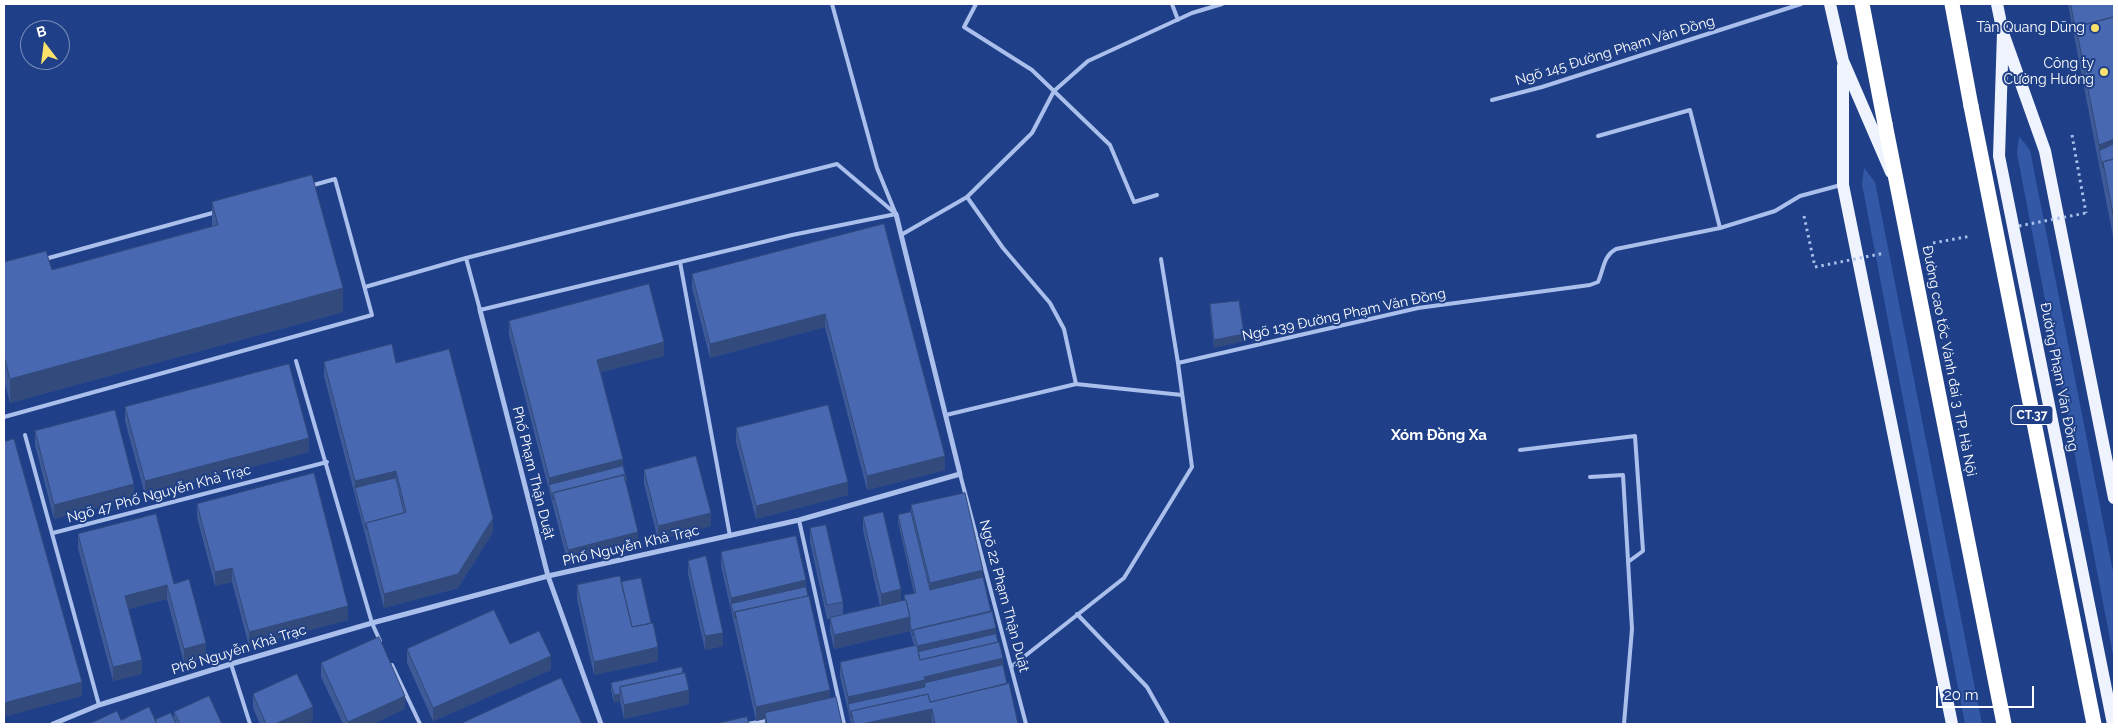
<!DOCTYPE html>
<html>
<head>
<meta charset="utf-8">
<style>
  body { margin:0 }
  #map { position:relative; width:2118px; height:728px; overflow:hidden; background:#1f4088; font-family:Raleway,sans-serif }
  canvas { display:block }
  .frame { position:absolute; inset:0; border:5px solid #fff; pointer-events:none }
  .north { position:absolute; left:20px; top:20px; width:50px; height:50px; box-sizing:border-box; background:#1f4088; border:1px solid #798cb8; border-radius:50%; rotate:345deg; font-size:14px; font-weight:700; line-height:20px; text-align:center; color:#fff }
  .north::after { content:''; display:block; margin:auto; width:18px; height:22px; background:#f9e16a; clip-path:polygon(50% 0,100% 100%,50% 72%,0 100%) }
  .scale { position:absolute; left:1936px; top:686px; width:98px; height:22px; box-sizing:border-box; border:2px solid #fff; border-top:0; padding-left:6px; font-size:15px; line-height:18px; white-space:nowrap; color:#fff; -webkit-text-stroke:4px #1f4088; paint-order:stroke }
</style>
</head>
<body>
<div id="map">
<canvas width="2118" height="728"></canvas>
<div class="frame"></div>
<div class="north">B</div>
<div class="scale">20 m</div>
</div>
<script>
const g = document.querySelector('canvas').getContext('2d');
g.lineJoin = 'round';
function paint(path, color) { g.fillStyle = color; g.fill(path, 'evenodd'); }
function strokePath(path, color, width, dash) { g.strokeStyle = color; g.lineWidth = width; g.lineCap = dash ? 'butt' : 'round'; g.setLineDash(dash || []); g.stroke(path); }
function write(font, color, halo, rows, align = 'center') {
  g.font = font + ' Raleway,sans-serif'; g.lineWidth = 4; g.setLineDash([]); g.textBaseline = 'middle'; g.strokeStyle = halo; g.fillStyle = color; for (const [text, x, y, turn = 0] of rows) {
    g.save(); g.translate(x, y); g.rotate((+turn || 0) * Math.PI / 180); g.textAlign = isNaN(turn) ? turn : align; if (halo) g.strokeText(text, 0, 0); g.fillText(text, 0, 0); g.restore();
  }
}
paint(new Path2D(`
  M2019,136L2030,150L2114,577V660L2017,153Z
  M1864,168L1875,182L1982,724H1965L1862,184Z`), '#3358a6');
strokePath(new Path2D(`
  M2072,135L2086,213
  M1804,216L1815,267`), '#aabfeb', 3, [2.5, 4]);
strokePath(new Path2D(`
  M832,4L877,168L895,212
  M976,4L964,27L1032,70L1110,145L1134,202L1157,195
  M1172,4L1178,20
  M1492,100L1542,87L1801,4
  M1598,136L1690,110L1720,228
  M967,197L1003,248L1050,303L1064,329L1076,384
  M901,235L967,197L1032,133L1054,91L1088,61L1192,13L1222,4
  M466,258L480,310L792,235L896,214
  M45,259L216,212
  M680,262L730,536
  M365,287L466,258L837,164L896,214
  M296,361L372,623L380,641
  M1178,363L1418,308L1590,285L1598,282C1604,269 1603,256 1616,249L1720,228L1775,211L1800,196L1841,185
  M946,415L1076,384L1182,395
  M4,417L372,315L335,179L310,186
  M25,435L99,705
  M1520,450L1635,436L1643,551L1628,562
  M960,474L1026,724
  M1590,477L1623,475L1632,629L1624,724
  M799,520L844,724
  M53,533L327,462
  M1077,614L1147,687L1168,724
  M231,664L250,724
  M392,665L420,724
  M1011,667L1124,578L1192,467L1178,363L1161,259
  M748,724L768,720`), '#aabfeb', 4);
strokePath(new Path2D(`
  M480,310L548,576L601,724
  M53,724L99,705L231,664L372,623L548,576L799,520L960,474L896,214`), '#aabfeb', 5);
strokePath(new Path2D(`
  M1830,4L1843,61L1891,172
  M1997,4L2003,33L2045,151L2114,498
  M2003,33L1999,156L2113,724
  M1843,66V185L1952,724`), '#eef3fe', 12);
strokePath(new Path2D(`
  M1862,4L1885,124
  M1952,4L1971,106`), '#fff', 15);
strokePath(new Path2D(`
  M2019,226L2086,213
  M1933,243L1971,236
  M1815,267L1885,253`), '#aabfeb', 3, [2.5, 4]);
strokePath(new Path2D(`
  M1971,106L2094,724
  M1885,124L2004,724`), '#fff', 15);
paint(new Path2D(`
  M2068,4H2114V241L2099,165Z
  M212,202L343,312L10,403L4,380V262L52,270L212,226Z
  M884,224L945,470L867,490L825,327L710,358L692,288V274Z
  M1210,304L1244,341L1214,348L1210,311Z
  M509,321L664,356L601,372L623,466L627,488L638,545L568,564L509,335Z
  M324,362L396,363L493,532L458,588L384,608L324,376Z
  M125,407L309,452L145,495L125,421Z
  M736,428L848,495L756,519L736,442Z
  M35,431L134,498L54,519L35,445Z
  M644,470L711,526L658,540L644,484Z
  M197,504L348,620L249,646L232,582L215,586L197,517Z
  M911,505L983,577L1007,684L1018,724L932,723V722L923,724H851L840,676V662L914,646L910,631L834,649L830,631V619H827L810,542V528L843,602V614L880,606L863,530V517L901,601L904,600V595L914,593L898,522V515L911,512Z
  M78,534L174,584L206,657L184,663L167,599L128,609L142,674L113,681L78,548Z
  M721,552L806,587L830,698L842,724H765V719L756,721L721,566Z
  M688,561L723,646L705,650L688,574Z
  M621,582L658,661L594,675L577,599V585Z
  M510,644L551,670L433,721L407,663V649Z
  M321,663L405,709L373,724H343L321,677Z
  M611,683L689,704L624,719L620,701L614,703L611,690Z
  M253,694L313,721L305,724H260L253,708Z
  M174,712L222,724H89L121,720L174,719Z`), '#3e5a98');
paint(new Path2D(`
  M2114,139V158L2099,151V145Z
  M343,288V312L10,403V379Z
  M825,314V327L710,358V344Z
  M1244,334V341L1214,348V340Z
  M664,342V356L597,373V360Z
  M309,438V452L145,495V481Z
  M945,456V470L867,490V476Z
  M623,459V473L549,485V478Z
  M396,471V485L355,488V481Z
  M848,482V495L756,519V506Z
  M134,484V498L54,519V505Z
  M711,513V526L658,540V526Z
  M493,518V532L458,588L384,608V594Z
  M638,532V545L568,564V550Z
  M232,568V582L215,586V572Z
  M983,570V584L930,597V583Z
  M806,580V594L731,604V611V598Z
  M167,585V599L125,610V596Z
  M901,589V603L881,608V594Z
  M348,606V620L249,646V632Z
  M910,617V631L834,649V635Z
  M996,628V642L919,660L917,646Z
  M723,633V646L705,650V636Z
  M206,643V657L184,663V649Z
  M658,647V661L594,675V662Z
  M551,656V670L433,721V708Z
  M1003,658V672L848,704V697L924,677Z
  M142,660V674L113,681V667Z
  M82,682V696L4,717V703Z
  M689,690V704L624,719V705Z
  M830,690V704L765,713V719L756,721V707Z
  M620,694V701L614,703V695Z
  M405,696V709L373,724H348V722Z
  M313,707V721L305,724H275Z
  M932,709V722L923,724H862Z`), '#324a7c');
const building = new Path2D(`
  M2071,4H2114V17L2076,27V33Z
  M2114,17V139L2099,145L2076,27Z
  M2114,144V159L2103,162V168L2099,151Z
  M2114,159V219L2103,162Z
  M312,175L343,288L10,379L4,356V262L46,251L52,270L218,225L212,202Z
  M884,224L945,456L867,476L825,314L710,344L692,274Z
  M649,284L664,342L597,360L623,459L549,478L509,321Z
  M1239,301L1244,334L1214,340L1210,304Z
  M392,344L396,363L449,349L493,518L458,574L384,594L366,523L406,512L396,471L355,481L324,362Z
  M289,364L309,438L145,481L125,407Z
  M828,405L848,482L756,506L736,428Z
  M115,410L134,484L54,505L35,431Z
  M14,439L82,682L4,703V442Z
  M696,456L711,513L658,526L644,470Z
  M623,466L627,481H625L624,475L553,493V500L549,485Z
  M314,473L348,606L249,632L232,568L215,572L197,504Z
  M624,475L638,532L568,550L553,493Z
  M396,478L404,513L366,523V529L355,488Z
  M965,493L983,570L930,583L911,505Z
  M883,512L901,589L881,594L863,517Z
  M911,512L930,590L983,577L991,612L913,630V636L910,624V617L906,600H905L904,595L916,593L898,515Z
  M156,514L174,584L189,579L206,643L184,649L167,585L125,596L142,660L113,667L78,534Z
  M826,525L843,602L827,605L810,528Z
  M796,536L806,580L731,598L721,552Z
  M706,556L723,633L705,636L688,561Z
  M620,576L632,627L653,623L658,647L594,662L577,585Z
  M641,578L651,623L632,627L621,582Z
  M806,587L808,596L735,612V619L731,604Z
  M809,596L830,690L756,707L735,612Z
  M906,600L910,617L834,635L830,618Z
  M494,610L510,644L539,631L551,656L433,708L407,649Z
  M992,611L996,628L917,646L920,660L999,642L1003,658L924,677L925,680L848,697L840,662L917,645L913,630Z
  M996,634L998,642L920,660L918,652Z
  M379,637L405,696L348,722L321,663Z
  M1003,665L1007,684L930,702L928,694L851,711V718L848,704L925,687V683Z
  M682,667L683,673L620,687V694L614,695L611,683Z
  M685,673L689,690L624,705L620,687Z
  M297,674L313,707L275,724H266L253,694Z
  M561,678L582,724H460Z
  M1009,683L1018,724H928L935,723L932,709L862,724H854L851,711L928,694L930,702Z
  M209,696L222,724H180L174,712Z
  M836,697L842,724H767L765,713Z
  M149,707L157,724H89L117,711L121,720Z
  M171,713L176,724H157L155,720Z
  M747,717L749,724H714Z`);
paint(building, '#4869b1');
strokePath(building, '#324a7c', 1);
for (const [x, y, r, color] of [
  [2095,28,5,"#f9e16a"],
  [2104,72,5,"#f9e16a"]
]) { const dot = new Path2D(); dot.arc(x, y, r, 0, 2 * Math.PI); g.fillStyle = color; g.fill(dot); strokePath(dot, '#1f4088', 2); }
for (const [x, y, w] of [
  [2032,415,42]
]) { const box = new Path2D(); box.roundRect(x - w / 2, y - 9.5, w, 19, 4); g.fillStyle = '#1f4088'; g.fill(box); strokePath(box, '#fff', 1); }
write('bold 12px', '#fff', null, [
  ["CT.37",2032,415]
]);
write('14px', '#fff', '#1f4088', [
  ["Tân Quang Dũng",2085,28],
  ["Công ty",2094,64],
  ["Cường Hương",2094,80]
], 'right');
write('14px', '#fff', '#1f4088', [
  ["Ngõ 145 Đường Phạm Văn Đồng",1615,51,-17],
  ["Ngõ 139 Đường Phạm Văn Đồng",1344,315,-12],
  ["Đường cao tốc Vành đai 3 TP. Hà Nội",1949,361,79],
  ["Đường Phạm Văn Đồng",2059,377,79],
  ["Phố Phạm Thận Duật",533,473,76],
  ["Ngõ 47 Phố Nguyễn Khả Trạc",159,494,-15],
  ["Phố Nguyễn Khả Trạc",631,546,-13],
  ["Ngõ 22 Phạm Thận Duật",1004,596,75],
  ["Phố Nguyễn Khả Trạc",239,650,-17]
]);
write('bold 15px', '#fff', '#1f4088', [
  ["Xóm Đồng Xa",1439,435]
]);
</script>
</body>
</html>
